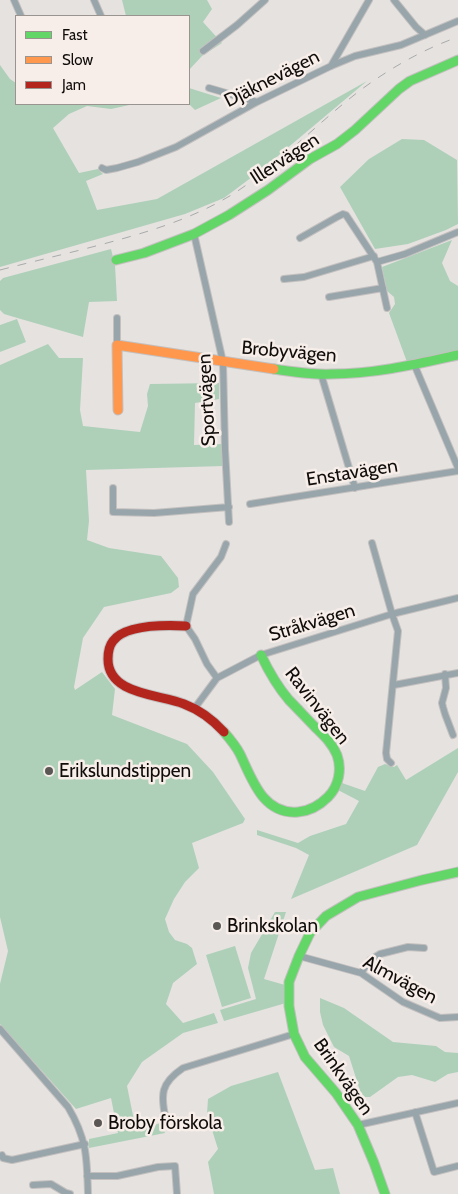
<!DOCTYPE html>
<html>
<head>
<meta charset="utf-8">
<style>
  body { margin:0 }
  #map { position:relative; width:458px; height:1194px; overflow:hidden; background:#e6e2e0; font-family:Cabin,sans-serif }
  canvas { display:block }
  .legend { position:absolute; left:15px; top:15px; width:175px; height:90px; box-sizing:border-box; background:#f7eee9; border:1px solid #9a9490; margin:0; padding:6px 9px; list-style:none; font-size:15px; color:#0f0c0a }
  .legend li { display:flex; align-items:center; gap:10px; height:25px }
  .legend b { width:25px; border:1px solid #9a9490 }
</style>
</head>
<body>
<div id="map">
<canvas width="458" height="1194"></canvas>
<ul class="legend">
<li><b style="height:6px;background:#63d668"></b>Fast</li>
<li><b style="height:6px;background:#ff974d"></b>Slow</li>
<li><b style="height:6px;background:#b3261e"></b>Jam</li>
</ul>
</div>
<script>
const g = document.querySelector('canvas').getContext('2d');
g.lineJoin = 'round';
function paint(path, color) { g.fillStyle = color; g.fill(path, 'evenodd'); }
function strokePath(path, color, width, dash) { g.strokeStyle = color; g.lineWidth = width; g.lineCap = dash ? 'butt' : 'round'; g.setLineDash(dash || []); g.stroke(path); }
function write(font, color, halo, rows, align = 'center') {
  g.font = font + ' Cabin,sans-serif'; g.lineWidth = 5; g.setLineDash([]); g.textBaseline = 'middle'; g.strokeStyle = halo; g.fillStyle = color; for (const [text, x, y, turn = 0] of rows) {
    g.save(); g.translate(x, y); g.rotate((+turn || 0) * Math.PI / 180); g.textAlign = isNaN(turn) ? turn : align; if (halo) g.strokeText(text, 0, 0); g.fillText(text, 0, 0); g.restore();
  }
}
paint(new Path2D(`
  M122,0H207L212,9L203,22L222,43L202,56L189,70V16H126Z
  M0,65L10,79L16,83V104H134L111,109L87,106L69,114L53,128L79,173L98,169L103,174L86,181L97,210L157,199L367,81L260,171L224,198L185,214L0,267Z
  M189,88L221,98L195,110L189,104Z
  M402,139L424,140L457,160L458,224L446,230L408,244L375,249L340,187L369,159Z
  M452,240L442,263L450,281L458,286V350L407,362L389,313L395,304L394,297L387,291L382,267Z
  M111,249L115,265L117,301L89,302L83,337L14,317L4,314L0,310V281L3,278Z
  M17,319L26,342L0,352V325Z
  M48,344L59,358H83L80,410L83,426L140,432L148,406L147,394L150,384L219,383V399L195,403L194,445L222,444L224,466L86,470L89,521L87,540L109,548L161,556L178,578L179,587L171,593L104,607L83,638L74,687L75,690L102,672L115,689L112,715L187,744L213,772L245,819L243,823L192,843L199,868L185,882L174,899L165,919L169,932L175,940L187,944L192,948L197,964L173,983L166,1004L183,1023L214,1013L218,1023L183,1033L142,1062L127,1086L136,1130L161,1123L165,1133L89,1148V1139L118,1133L111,1098L76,1109L0,1024V984L8,951L0,917V365Z
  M458,748V772L417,845L291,899L309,855L296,848L257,835V830L298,843L310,836L346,824L359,801L338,790L340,785L342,783L365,791L378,767L385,764L394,767L397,765L406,780Z
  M275,912H286L264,979L285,985L286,1003L224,1021L220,1010L256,999L248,968L251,953Z
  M235,946L251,998L222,1007L206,955Z
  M320,998L344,1008L393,1042L436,1046L445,1052L458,1053V1072L448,1074L435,1082L412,1075L398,1077L370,1097H362L349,1056L334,1047L323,1025L320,1012Z
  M278,1072L315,1170L333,1168L340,1194H214L208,1162L218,1149L207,1114L208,1099L231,1086Z`), '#aed0b8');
const street = new Path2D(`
  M14,0L21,16
  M94,0L101,16
  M394,0L416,27L425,35
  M203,51L237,25L265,0
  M331,66L369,0
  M209,88L257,102
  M102,168L106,170L117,168L138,162L176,147L257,102L331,66L355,56L401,45L458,21
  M194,234L223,362L225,449L229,522
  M300,238L337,217L343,214L346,215L377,262L387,308
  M377,262L405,254L458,232
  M284,279L304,277L374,256
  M329,297L383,288
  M117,345V318
  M414,364L458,468
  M321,374L355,488
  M113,488V512L154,513L229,507
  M250,504L458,471
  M372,543L392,614L398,631L386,753L387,759L391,763
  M445,674L446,688L442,703L443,707L445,714L453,735
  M217,678L207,664L195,639L186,626L193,594L221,557L226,544
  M394,685L458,673
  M194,709L217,678L261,655L392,614L458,598
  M299,956L361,973L403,1002L440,1018L458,1017
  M361,973L370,960L380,954L408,947L424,948
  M0,1029L68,1107C87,1139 87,1158 88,1194
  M415,1112L434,1172L458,1166
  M166,1120C160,1094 161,1083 183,1068L294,1034
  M358,1125L458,1103
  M2,1155L3,1158L12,1160L85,1144
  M87,1176H117L158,1167L175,1166L177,1194
  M33,1185L51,1184L66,1193L70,1194`);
const fast = new Path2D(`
  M116,260L144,253L194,234L229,215L268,190L310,159L337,144L355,130L399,89L410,81L458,60
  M274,369C293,372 313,375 332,374C375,374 417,364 458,355
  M224,732C230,739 236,746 240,754C252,779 263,815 298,812C310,811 320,805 328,797C339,786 342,769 337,755C332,743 324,736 316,728C307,719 298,709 289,700C277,686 269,672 261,655
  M385,1194L374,1163L358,1125L336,1093L305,1057L294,1034L289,1006V982L299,956L310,933L326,916L358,897L422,880L458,872`);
const slow = new Path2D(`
  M118,410L117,345L274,369`);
const jam = new Path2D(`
  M186,626C166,625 126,624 113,641C109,646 108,653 108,659C108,695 159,694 184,704C200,710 213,720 224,732`);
strokePath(street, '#c3c0bf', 8);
strokePath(fast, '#c3c0bf', 11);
strokePath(slow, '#c3c0bf', 11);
strokePath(jam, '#c3c0bf', 11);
strokePath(street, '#98a5aa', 6);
strokePath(fast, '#63d668', 9);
strokePath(slow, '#ff974d', 9);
strokePath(jam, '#b3261e', 9);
strokePath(new Path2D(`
  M0,270C31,262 61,255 92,247C141,234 189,221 233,194C280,164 318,122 362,89C392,67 424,49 458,37`), '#a7aaaa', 1, [9, 9]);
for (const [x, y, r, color] of [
  [49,771,5,"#5a5755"],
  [217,926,5,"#5a5755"],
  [98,1123,5,"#5a5755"]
]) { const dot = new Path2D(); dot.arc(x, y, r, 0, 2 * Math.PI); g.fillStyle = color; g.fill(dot); strokePath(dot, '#f7eee9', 2); }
write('19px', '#0f0c0a', '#f7eee9', [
  ["Djäknevägen",272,79,-27],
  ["Illervägen",285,159,-33],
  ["Brobyvägen",289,352,5],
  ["Sportvägen",207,400,-93],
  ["Enstavägen",352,473,-9],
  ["Stråkvägen",312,623,-17],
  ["Ravinvägen",317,706,52],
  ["Almvägen",400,980,28],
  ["Brinkvägen",343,1077,55]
]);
write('19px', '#0f0c0a', '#f7eee9', [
  ["Erikslundstippen",59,771],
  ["Brinkskolan",227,926],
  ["Broby förskola",108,1123]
], 'left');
</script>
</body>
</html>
